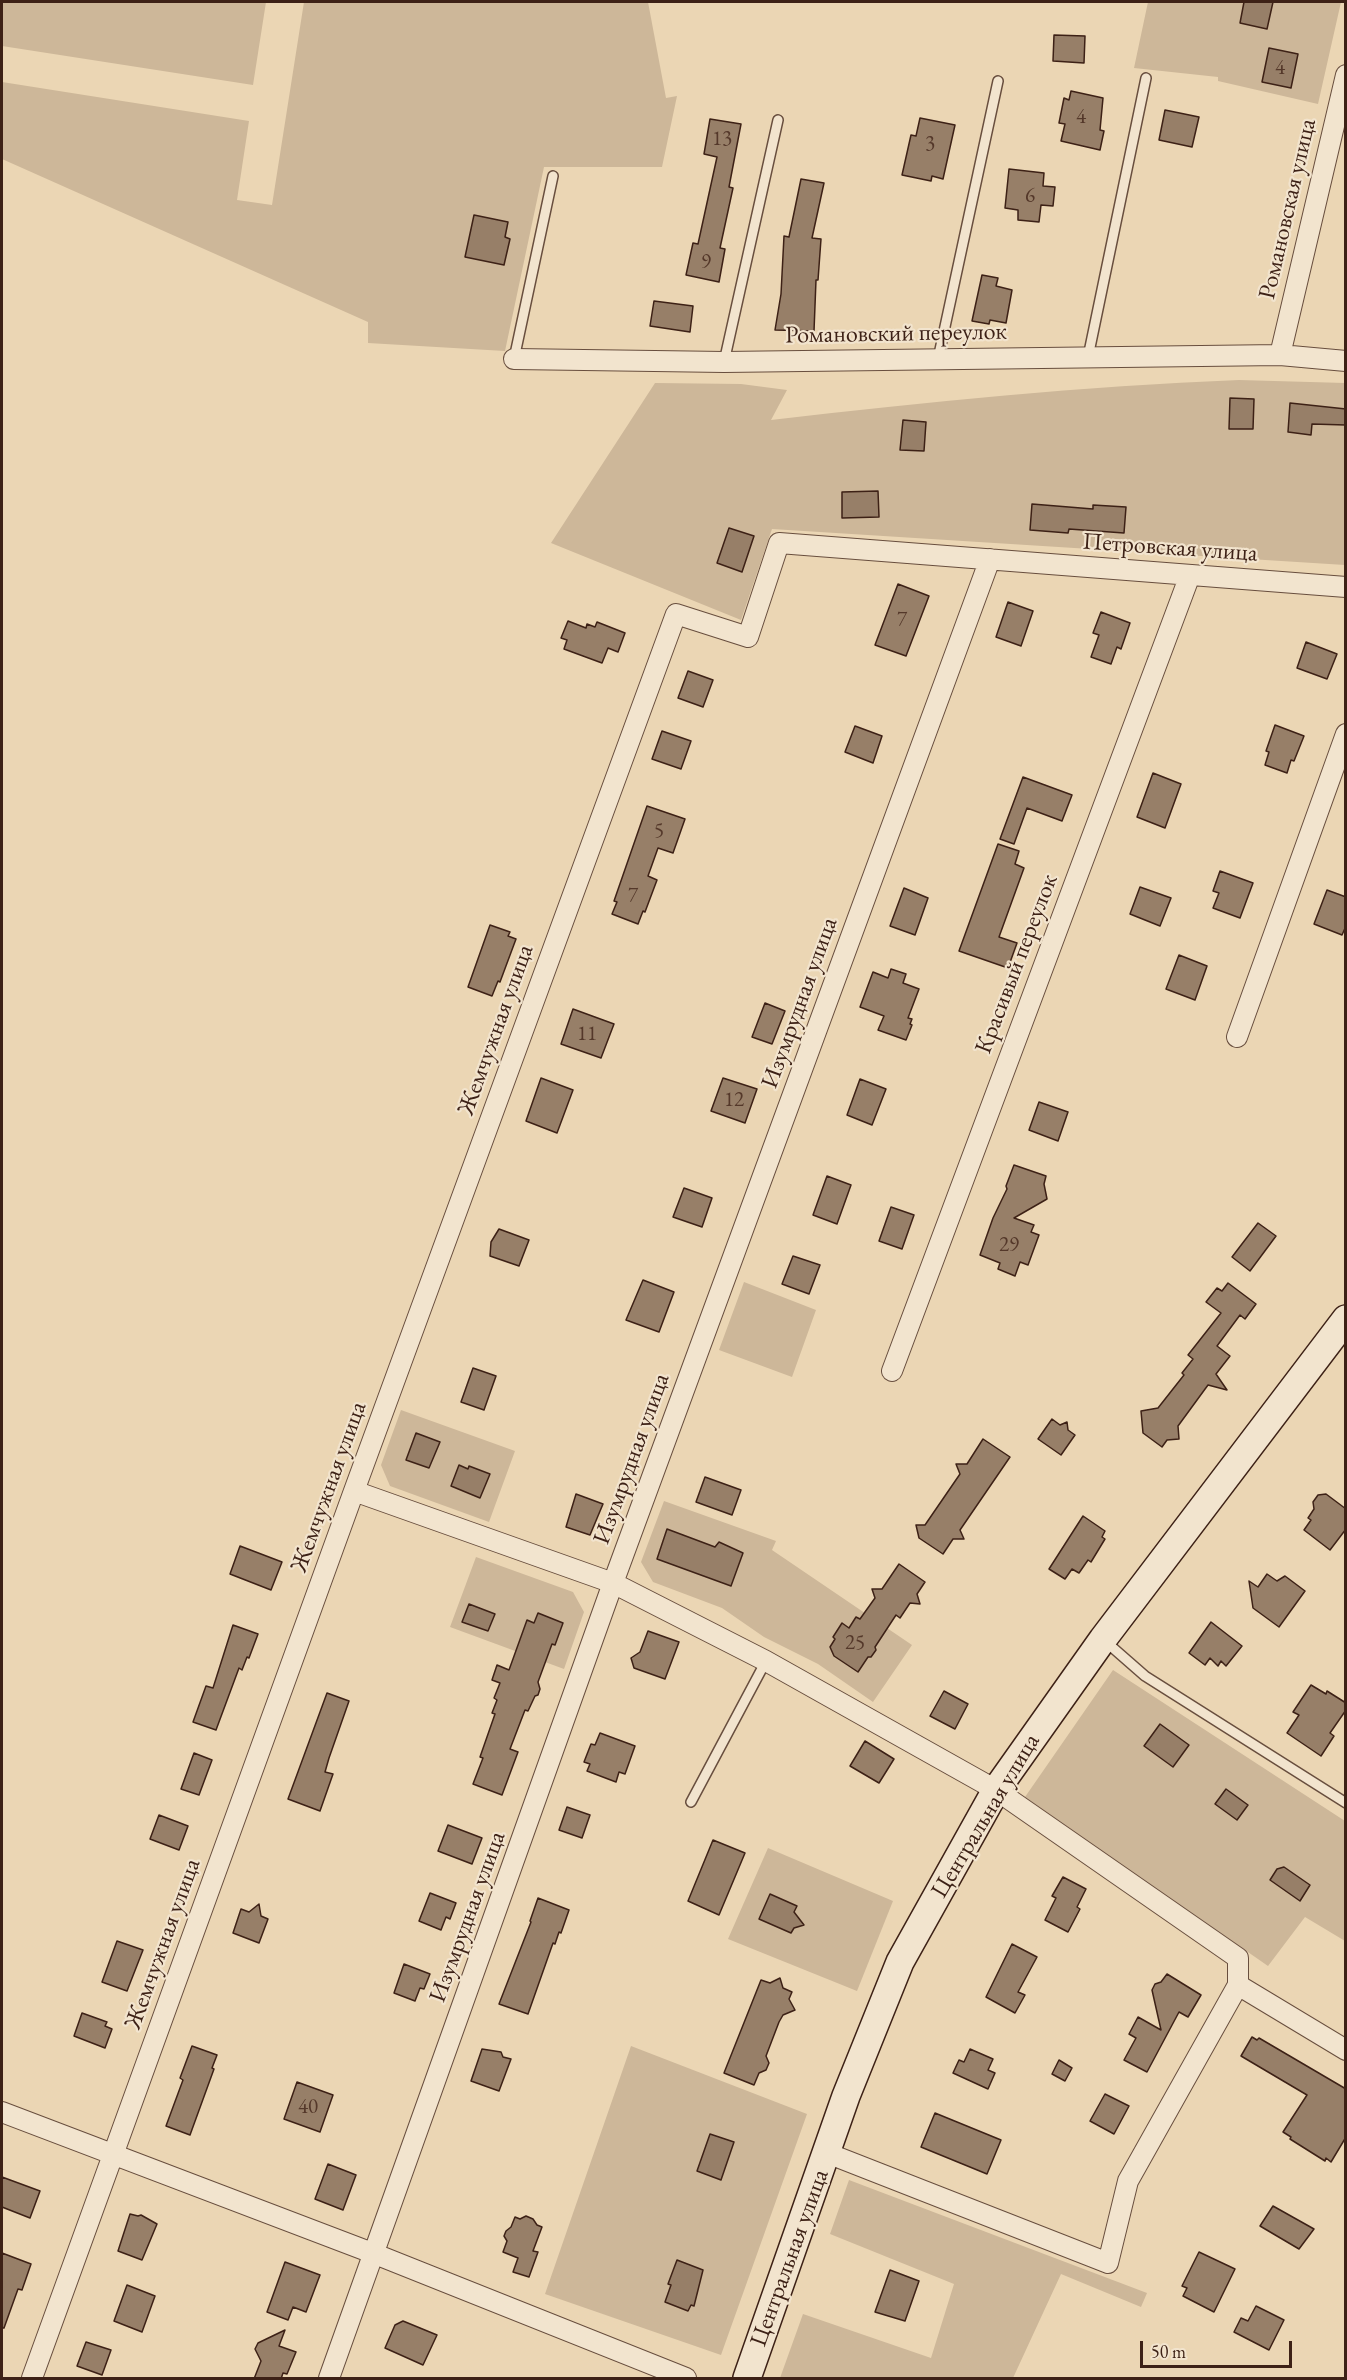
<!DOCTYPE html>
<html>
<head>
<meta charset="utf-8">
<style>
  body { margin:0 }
  #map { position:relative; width:1347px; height:2380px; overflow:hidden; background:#ebd6b4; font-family:"EB Garamond",serif }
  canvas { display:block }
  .frame { position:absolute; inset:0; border:3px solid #3d2116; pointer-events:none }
  .scale { position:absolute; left:1140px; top:2341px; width:152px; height:27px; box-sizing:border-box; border:3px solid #3d2116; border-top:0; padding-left:8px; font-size:18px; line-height:21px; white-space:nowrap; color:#3d2116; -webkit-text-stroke:4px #f2e4ce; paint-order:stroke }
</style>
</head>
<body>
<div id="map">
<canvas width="1347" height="2380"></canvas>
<div class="frame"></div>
<div class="scale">50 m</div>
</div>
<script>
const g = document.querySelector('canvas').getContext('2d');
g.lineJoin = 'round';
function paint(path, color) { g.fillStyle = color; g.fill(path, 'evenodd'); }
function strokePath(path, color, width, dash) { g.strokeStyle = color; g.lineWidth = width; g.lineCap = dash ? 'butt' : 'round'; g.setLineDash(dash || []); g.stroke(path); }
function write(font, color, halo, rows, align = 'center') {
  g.font = font + ' "EB Garamond",serif'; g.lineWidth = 4.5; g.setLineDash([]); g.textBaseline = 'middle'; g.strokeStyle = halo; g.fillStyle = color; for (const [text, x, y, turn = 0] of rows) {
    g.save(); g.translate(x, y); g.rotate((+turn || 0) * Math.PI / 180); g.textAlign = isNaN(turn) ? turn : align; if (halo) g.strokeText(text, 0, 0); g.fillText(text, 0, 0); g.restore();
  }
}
paint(new Path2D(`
  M2,2H266L253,85L2,46Z
  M304,2H648L666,98L677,96L662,167H544L505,351L368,343V322L2,159V82L249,121L237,200L272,205Z
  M1148,2H1341L1318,104L1218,81V77L1134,68Z
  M1239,380L1345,383V565L772,529L741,620L551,543L655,383L741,384L787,390L771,420C927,402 1083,386 1239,380Z
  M744,1282L816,1310L792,1377L719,1350Z
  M401,1410L515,1451L489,1522L390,1486L381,1465Z
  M664,1501L776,1541L772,1550L912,1645L873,1702L818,1664L764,1637L722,1608L653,1582L641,1562Z
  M476,1557L573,1592L584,1612L564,1669L450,1627Z
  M1113,1670L1345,1821V1941L1305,1917L1268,1966L1025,1797Z
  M768,1848L893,1901L857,1991L728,1939Z
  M631,2046L807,2114L721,2355L545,2294Z
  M849,2180L1147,2293L1141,2307L1061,2274L1013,2378H780L803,2314L931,2358L954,2284L830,2234Z`), '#cdb799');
const building = new Path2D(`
  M1244,2H1273L1267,29L1240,23Z
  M1054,35L1085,36L1084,63L1053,61Z
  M1269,48L1298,54L1291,88L1262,82Z
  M1071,91L1103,98L1100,130L1104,131L1100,150L1061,141L1065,124L1059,123L1064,98L1069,100Z
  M1165,110L1199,117L1192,147L1159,140Z
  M920,118L955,125L943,179L932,176L931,181L902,175L911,135L916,136Z
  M710,119L741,124L729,187L733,188L720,248L725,249L719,282L686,275L693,243L698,244L717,157L704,154Z
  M1009,169L1044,173L1043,186L1055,187L1053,206L1041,205L1039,222L1018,220V210L1005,208Z
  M801,179L824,183L812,238L821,239L818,280H816L814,331L775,330L781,294L784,236L789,237Z
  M474,215L508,222L505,237L510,239L504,265L465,257Z
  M982,275L998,278L996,286L1012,290L1006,323L990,320L989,324L972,321Z
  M654,301L693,306L690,332L650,326Z
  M1230,398L1254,399L1253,429H1229Z
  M1290,403L1346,409V425L1312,424L1311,435L1288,432Z
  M903,420L926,422L924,451L900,450Z
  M878,491L879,517L842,518V492Z
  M1032,504L1093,509V505L1126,507L1124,533L1069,529L1068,533L1030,530Z
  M729,528L754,536L742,572L717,563Z
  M898,584L929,596L906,656L875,645Z
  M1008,602L1033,611L1021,646L996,637Z
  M1101,612L1130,623L1121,649L1117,647L1111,664L1091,657L1099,635L1093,633Z
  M568,621L586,628L587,624L595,627L597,622L625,633L618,652L608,648L602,663L564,649L567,640L561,638Z
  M1306,642L1337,654L1327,679L1297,668Z
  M688,671L713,680L703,707L678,698Z
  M1275,725L1304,736L1294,761L1291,760L1287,773L1265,765L1269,752L1266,751Z
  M855,726L882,736L873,763L845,752Z
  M662,731L691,741L681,769L652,759Z
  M1153,773L1181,784L1165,828L1137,817Z
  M1023,777L1072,795L1062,821L1027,808L1014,844L1000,839Z
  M647,806L685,819L673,853L658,848L648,876L657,880L645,912L643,911L638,924L612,914L617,902L614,901Z
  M998,844L1019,851L1015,864L1024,868L999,937L1017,943L1008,968L959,951Z
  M1220,871L1253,883L1240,918L1213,908L1219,893L1213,891Z
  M1140,887L1171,898L1160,926L1130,914Z
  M904,888L928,898L915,935L890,926Z
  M1327,890L1346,897V926L1342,935L1314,924Z
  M490,925L510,932L508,936L516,939L500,982L498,981L492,996L468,987Z
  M1179,955L1207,966L1195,1000L1166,989Z
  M891,969L906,974L903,983L919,989L908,1018L912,1019L910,1024L912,1025L906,1040L878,1030L884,1016L860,1007L873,972L888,978Z
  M765,1003L785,1011L772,1044L752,1037Z
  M573,1009L614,1024L601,1058L561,1044Z
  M541,1078L573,1090L557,1133L526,1121Z
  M723,1078L757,1089L745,1123L711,1111Z
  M860,1079L886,1089L872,1125L847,1115Z
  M1039,1102L1068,1112L1058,1141L1029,1130Z
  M1014,1165L1046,1176L1044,1184L1047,1199L1014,1218L1034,1225L1031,1232L1039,1235L1028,1265L1020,1262L1015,1276L998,1269L1000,1263L980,1255L993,1218L1007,1189L1006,1186Z
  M827,1176L851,1185L837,1224L813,1215Z
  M684,1188L712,1198L702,1227L673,1217Z
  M891,1207L914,1215L902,1249L879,1241Z
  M1258,1223L1276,1236L1250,1271L1232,1257Z
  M499,1229L529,1240L519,1266L490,1256L491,1242Z
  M793,1256L820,1265L809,1294L782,1284Z
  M643,1280L674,1292L659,1332L626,1320Z
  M1228,1283L1256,1304L1245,1319L1240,1315L1217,1346L1230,1356L1216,1374L1227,1390L1208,1385L1178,1426L1179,1439L1167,1440L1162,1447L1143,1433L1141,1411L1158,1408L1184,1375L1182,1373L1193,1359L1188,1355L1221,1313L1206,1302L1217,1288L1222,1291Z
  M473,1368L496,1376L484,1410L461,1402Z
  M1052,1419L1060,1425L1067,1422L1068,1430L1075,1435L1061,1455L1038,1439Z
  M416,1433L440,1442L429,1468L406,1460Z
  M983,1439L1010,1457L960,1530L964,1539H953L943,1554L919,1538L916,1525H925L960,1474L956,1464H967Z
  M459,1465L468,1469L469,1466L490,1474L480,1498L451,1486Z
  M705,1477L741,1490L732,1515L696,1502Z
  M576,1494L603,1504L590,1535L566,1527Z
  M1326,1494L1346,1509V1529L1330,1550L1304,1530L1311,1520L1308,1518L1314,1509L1313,1502L1318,1495Z
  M1083,1516L1105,1531L1102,1537L1105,1539L1091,1562L1088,1560L1079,1573L1072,1569L1065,1579L1049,1569Z
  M667,1529L715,1547L719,1542L743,1553L731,1586L657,1559Z
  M240,1546L282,1562L271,1590L230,1574Z
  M899,1564L925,1582L917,1594L920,1604L910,1603L900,1618L896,1615L875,1647L876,1650L871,1657H868L858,1672L834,1656L830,1647L835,1639L833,1637L842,1623L849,1628L856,1617L860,1619L875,1598L872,1589H882Z
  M1267,1574L1277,1581L1285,1576L1305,1591L1279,1627L1253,1608L1249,1581L1258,1587Z
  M469,1604L495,1614L488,1631L462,1622Z
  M538,1613L563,1623L555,1645L552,1644L538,1682L540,1689L538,1695L535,1696L528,1711L525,1710L510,1749L518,1752L502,1795L473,1784L483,1758L480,1757L495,1714L492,1713L497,1700L494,1698L500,1683L492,1680L497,1665L509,1670L527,1620L534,1623Z
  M1211,1622L1242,1646L1226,1666L1221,1661L1218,1666L1210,1658L1205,1665L1189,1653Z
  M233,1625L258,1634L249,1658L247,1657L242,1670L239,1668L216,1730L193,1722L206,1686L213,1688Z
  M648,1631L679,1642L665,1679L634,1668L631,1658L640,1652Z
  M1311,1685L1326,1694L1327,1691L1346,1703V1710L1330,1733L1334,1736L1321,1756L1287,1733L1299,1715L1293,1712Z
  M944,1691L968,1704L955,1729L930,1716Z
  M327,1693L349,1701L329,1758L325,1772L333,1774L320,1811L288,1799Z
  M1160,1724L1189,1745L1173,1767L1144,1746Z
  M600,1733L635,1746L625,1774L619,1772L616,1782L587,1771L590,1764L584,1762L591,1744L595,1745Z
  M865,1741L894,1759L879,1783L850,1766Z
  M194,1753L212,1760L199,1795L181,1789Z
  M1226,1789L1248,1805L1237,1820L1215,1804Z
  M567,1807L590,1815L582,1838L559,1830Z
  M159,1815L188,1826L179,1850L150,1839Z
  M448,1825L482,1838L472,1864L438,1851Z
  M713,1840L745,1853L719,1915L688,1901Z
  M1284,1867L1310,1885L1300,1901L1270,1880L1277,1869Z
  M1063,1877L1086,1889L1077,1907L1080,1909L1068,1932L1045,1920L1056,1898L1052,1896Z
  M430,1893L456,1903L450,1919L446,1917L441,1930L419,1921Z
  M770,1894L797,1906L794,1912L804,1925L794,1928L791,1933L759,1919Z
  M538,1898L569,1910L561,1933L559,1932L555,1944L553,1943L528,2014L499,2004L531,1922L530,1921Z
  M259,1904L261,1916L268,1919L259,1943L233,1933L241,1909L249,1912Z
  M117,1941L143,1950L127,1991L102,1982Z
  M1012,1944L1037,1957L1018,1992L1025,1995L1015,2013L986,1997Z
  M404,1964L430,1974L424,1989L420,1988L415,2001L394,1993Z
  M1167,1974L1201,1995L1188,2017L1179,2012L1147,2072L1124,2060L1136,2038L1129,2034L1138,2017L1161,2030L1152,1990L1155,1984L1161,1982Z
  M780,1978L783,1988L792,1992L789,1999L795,2010L783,2015L779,2022L766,2056L769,2063L766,2070L759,2073L754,2085L724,2073L761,1980L770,1983Z
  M82,2013L107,2022L105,2026L112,2029L105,2048L74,2036Z
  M1252,2037L1257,2040L1259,2038L1346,2089V2137L1331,2162L1326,2158L1325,2161L1290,2139L1291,2137L1283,2132L1307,2095L1241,2056Z
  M192,2046L217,2055L212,2068L214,2069L190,2135L166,2126L183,2080L180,2078Z
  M482,2049L501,2052L503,2057L511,2059L499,2091L471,2081Z
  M970,2049L993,2059L988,2070L995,2073L988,2089L953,2073L959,2060L964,2062Z
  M1059,2060L1072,2068L1065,2081L1052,2074Z
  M297,2082L333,2095L320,2132L284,2119Z
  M1105,2094L1129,2106L1114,2134L1090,2121Z
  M935,2113L1001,2140L987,2174L921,2147Z
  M710,2134L734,2142L721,2180L697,2171Z
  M328,2164L356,2175L343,2210L315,2199Z
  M2,2177L40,2191L30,2218L2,2207Z
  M1273,2206L1314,2229L1299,2249L1260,2226Z
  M130,2214L138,2216L141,2215L157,2224L142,2260L118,2251Z
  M526,2216L533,2219L537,2225L542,2227L533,2251L538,2252L529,2277L513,2272L518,2258L503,2252L507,2241L504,2236L506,2231L511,2227L515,2217L520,2219Z
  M1199,2252L1235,2269L1214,2312L1183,2296L1187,2288L1182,2286Z
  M2,2253L31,2264L22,2290L18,2289L4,2328H2Z
  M677,2260L703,2270L694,2306L691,2305L688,2311L665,2302L671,2285L668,2284Z
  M285,2262L320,2275L306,2312L293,2307L288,2320L267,2312Z
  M890,2270L919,2281L905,2321L875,2312Z
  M127,2285L155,2296L142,2332L114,2321Z
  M1256,2306L1284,2320L1269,2350L1234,2332L1241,2318L1248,2321Z
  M403,2321L437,2335L423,2365L385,2348L395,2325Z
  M285,2330L279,2346L296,2352L287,2374L283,2373L281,2379H254L261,2361L255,2349L258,2343Z
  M86,2342L111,2350L102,2375L77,2366Z`);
paint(building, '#977f68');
strokePath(building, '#3d2116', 1.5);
const service = new Path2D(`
  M1088,357L1146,78
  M514,359L553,176
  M938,359L998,81
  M724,362L778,120
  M1105,1641L1145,1676L1346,1803
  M691,1802L766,1661`);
const minor = new Path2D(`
  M1280,355L1346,75
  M514,359L724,362L1280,355L1346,361
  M1237,1037L1346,734
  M892,1371L1190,575
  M354,1491L613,1583L766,1661L996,1790L1238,1958V1985L1128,2181L1108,2263L827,2153
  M1238,1985L1346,2050
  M2,2112L375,2254L686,2378
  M32,2378L354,1491L676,614L748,637L779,543L1346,587
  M329,2378L613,1583L990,559`);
const secondary = new Path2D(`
  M747,2378L846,2096L900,1962L996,1790L1103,1639L1346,1319`);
strokePath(service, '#684e3e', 12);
strokePath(minor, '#684e3e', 22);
strokePath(secondary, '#3d2116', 30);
strokePath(service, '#f2e4ce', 9);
strokePath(minor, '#f2e4ce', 20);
strokePath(secondary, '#f2e4ce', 27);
write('21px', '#54382a', null, [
  ["4",1280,68],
  ["4",1081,117],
  ["13",722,139],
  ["3",930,144],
  ["6",1030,196],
  ["9",706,262],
  ["7",902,620],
  ["5",659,831],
  ["7",633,896],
  ["11",587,1034],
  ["12",734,1100],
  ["29",1009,1245],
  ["25",855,1643],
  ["40",308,2107]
]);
write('24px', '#3d2116', '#f2e4ce', [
  ["Романовская улица",1288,209,-77],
  ["Романовский переулок",896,334,-1],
  ["Петровская улица",1170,548,4],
  ["Красивый переулок",1017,964,-69],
  ["Изумрудная улица",800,1003,-70],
  ["Жемчужная улица",496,1030,-70],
  ["Изумрудная улица",632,1459,-70],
  ["Жемчужная улица",329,1487,-70],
  ["Центральная улица",986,1816,-59],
  ["Изумрудная улица",468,1917,-70],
  ["Жемчужная улица",163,1944,-70],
  ["Центральная улица",790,2258,-70]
]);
</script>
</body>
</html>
